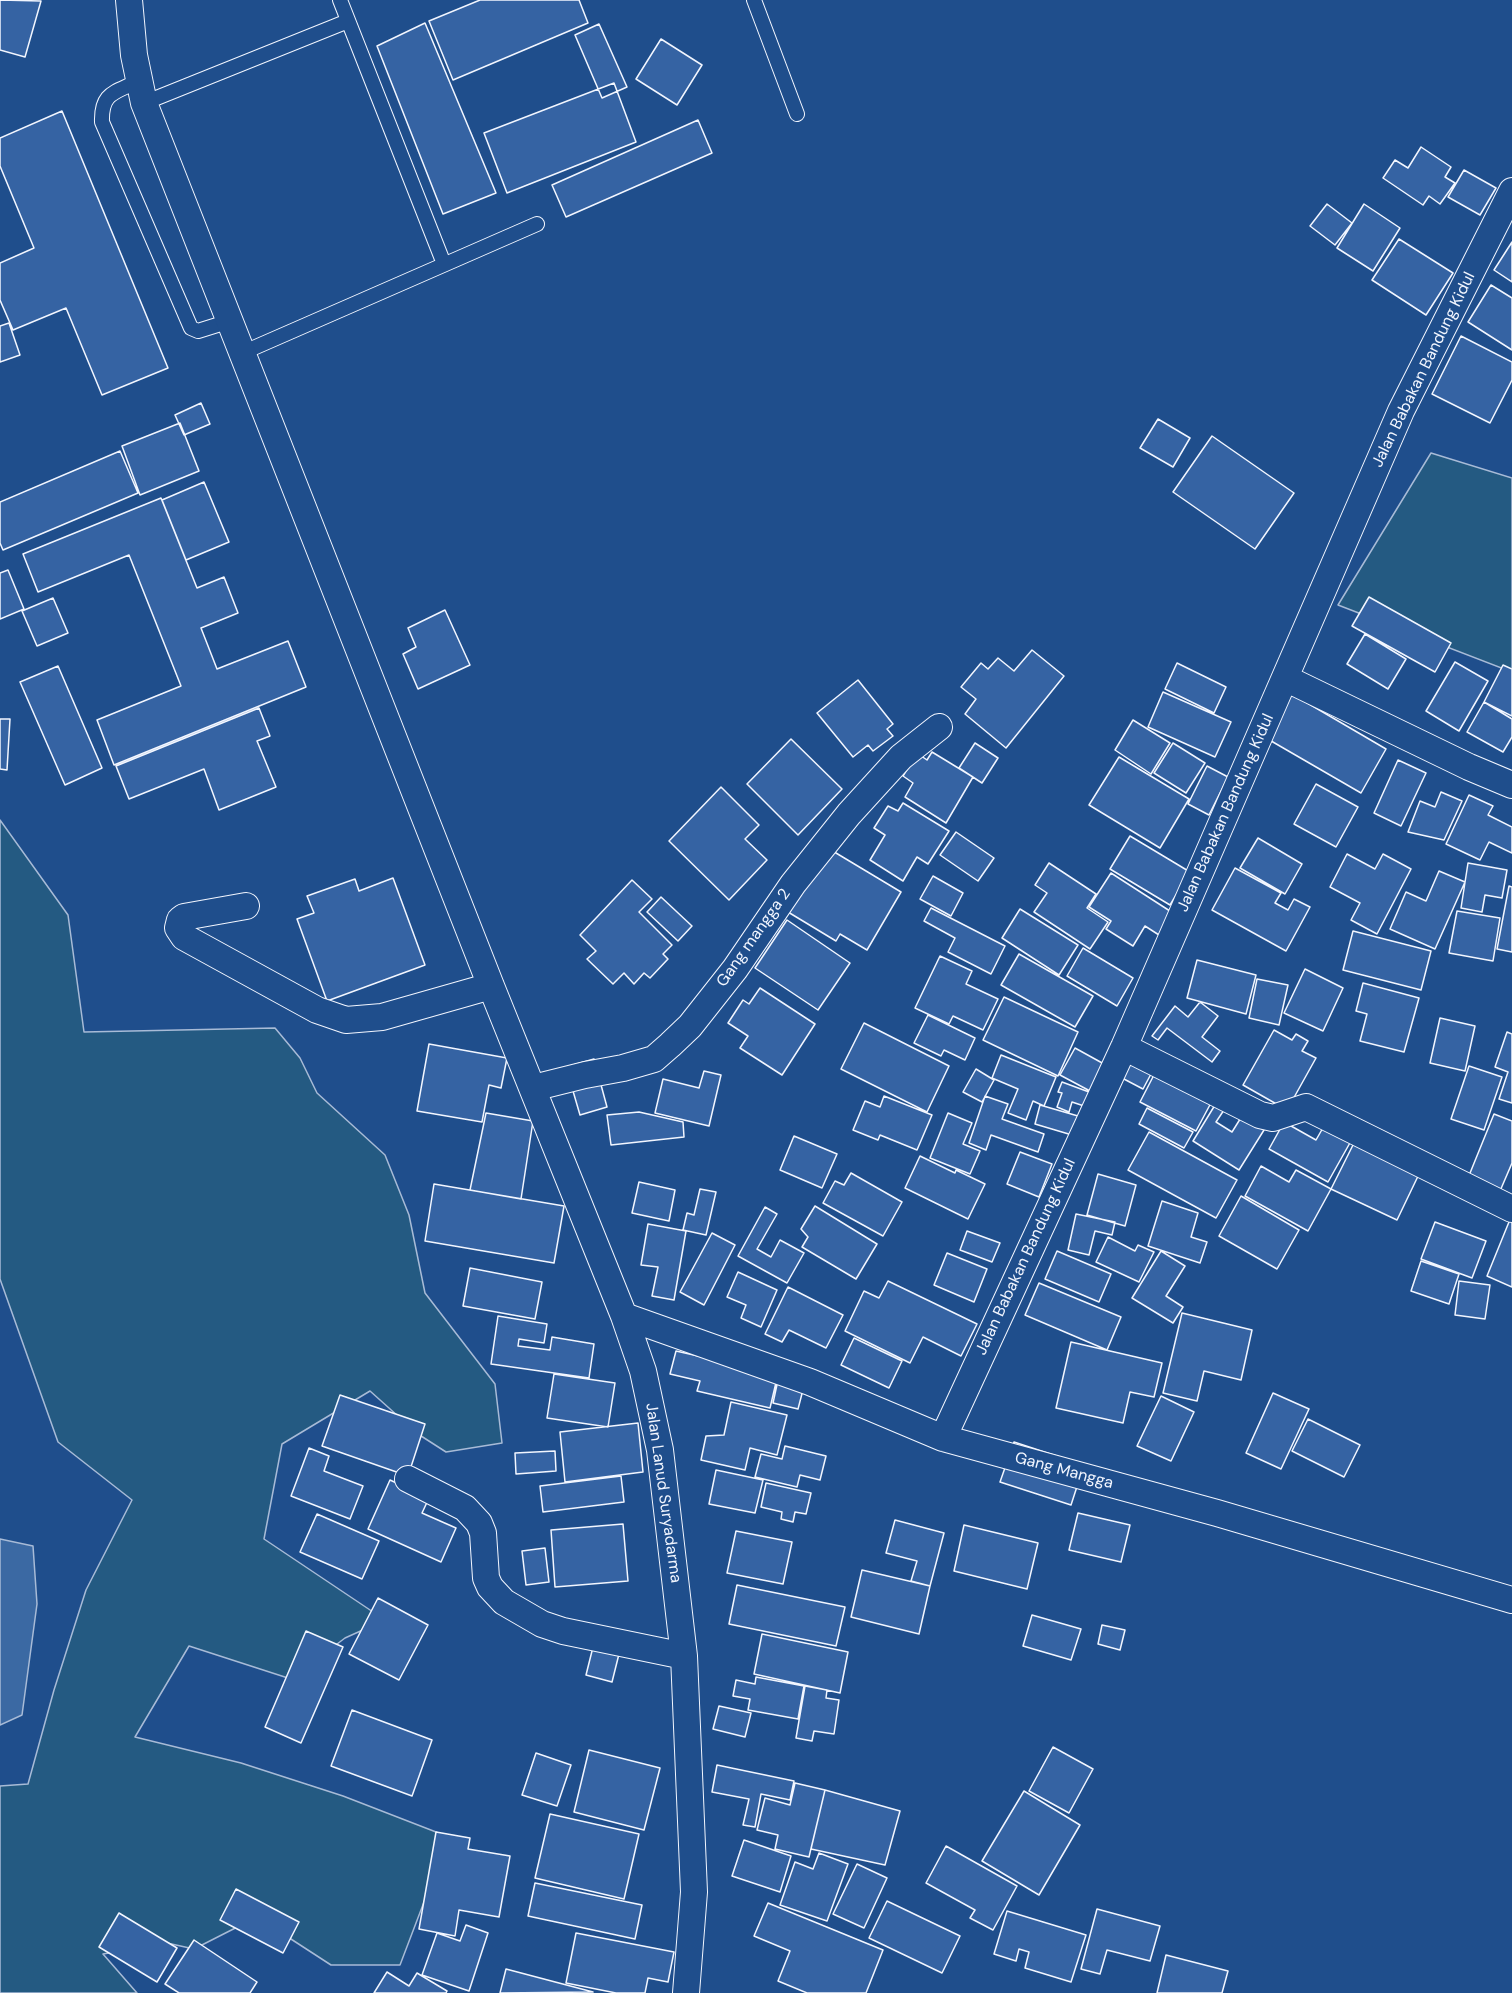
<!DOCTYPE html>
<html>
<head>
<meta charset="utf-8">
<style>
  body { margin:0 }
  canvas { display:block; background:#1f4e8c }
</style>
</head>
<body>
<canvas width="1512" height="1993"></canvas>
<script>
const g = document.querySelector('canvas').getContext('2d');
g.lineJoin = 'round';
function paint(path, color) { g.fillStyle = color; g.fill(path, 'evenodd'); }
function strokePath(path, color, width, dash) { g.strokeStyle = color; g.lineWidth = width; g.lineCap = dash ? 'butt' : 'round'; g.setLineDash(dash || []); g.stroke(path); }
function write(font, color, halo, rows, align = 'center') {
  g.font = font + ' "DM Sans",sans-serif'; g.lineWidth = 4.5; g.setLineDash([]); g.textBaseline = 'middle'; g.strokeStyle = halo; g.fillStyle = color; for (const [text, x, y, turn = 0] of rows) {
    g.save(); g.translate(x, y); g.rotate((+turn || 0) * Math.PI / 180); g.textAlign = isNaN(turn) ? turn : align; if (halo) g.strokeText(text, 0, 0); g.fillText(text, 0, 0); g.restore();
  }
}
const green = new Path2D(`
  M1431,453L1512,478V672L1338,605Z
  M0,820L68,915L84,1032L275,1028L300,1058L317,1093L385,1155L409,1215L425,1293L495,1384L502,1443L446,1452L418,1434L370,1391L282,1444L264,1539L385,1620L345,1638L291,1679L189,1646L135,1737L241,1763L343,1796L436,1832L448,1839L400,1965H331L257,1917L194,1949L167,1943L103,1954L137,1993H0V1786L28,1784L54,1690L86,1590L132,1500L58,1442L0,1279Z`);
paint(green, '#245a82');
strokePath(green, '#a8bbd7', 1.5);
const water = new Path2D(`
  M0,1539L33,1546L37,1604L22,1715L0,1725Z`);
paint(water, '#3b69a3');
strokePath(water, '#a8bbd7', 1.5);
const building = new Path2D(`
  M0,0L41,1L25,57L0,50Z
  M480,0H579L588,23L453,80L429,21Z
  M425,23L496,193L443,214L377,46Z
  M599,24L627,87L602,98L575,35Z
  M661,39L702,65L677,105L636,79Z
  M614,83L636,142L507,193L484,133Z
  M62,111L168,368L102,395L66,308L13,330L0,300V263L34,248L0,166V138Z
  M698,120L712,153L566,217L552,185Z
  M1421,147L1451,167L1445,177L1455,183L1440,204L1429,196L1423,205L1383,178L1395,160L1408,168Z
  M1464,170L1496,188L1480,215L1448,197Z
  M1327,204L1352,223L1335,245L1310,226Z
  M1364,204L1400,228L1373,271L1337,248Z
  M1399,239L1453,273L1426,315L1372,280Z
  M1512,242V282L1494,270Z
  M1491,285L1512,298V350L1468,322Z
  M9,323L20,355L0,362V326Z
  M1461,336L1512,362V380L1490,423L1432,394Z
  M201,403L210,424L184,435L175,415Z
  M1158,419L1190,438L1173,467L1140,448Z
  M180,423L199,471L140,495L122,446Z
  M1212,436L1294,493L1255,549L1173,492Z
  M120,451L138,493L3,550L0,543V502Z
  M204,482L229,542L186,560L162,500Z
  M161,498L197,588L224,577L238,613L201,628L217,669L288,641L306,687L114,765L97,720L181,686L129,555L38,592L23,554Z
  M8,570L24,609L0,619V573Z
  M1369,597L1451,643L1435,672L1352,626Z
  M53,598L68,633L37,646L22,611Z
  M445,610L470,665L418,689L403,654L416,647L408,628Z
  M1365,634L1406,659L1388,689L1347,664Z
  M1032,650L1064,676L1006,748L965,714L976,699L961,687L981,663L988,669L998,658L1014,671Z
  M1455,662L1488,681L1459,731L1426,711Z
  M1177,663L1226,687L1214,713L1165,689Z
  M1503,665L1512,669V716L1484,702Z
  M58,666L102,768L65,785L20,682Z
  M858,680L893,724L887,729L893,736L873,751L868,745L853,757L817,713Z
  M1163,692L1231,722L1215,757L1148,727Z
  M1292,694L1386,749L1361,793L1266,738Z
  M1484,702L1512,719V737L1503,752L1467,732Z
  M259,708L270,736L257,741L276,787L219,810L204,769L129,799L116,766Z
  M0,719H10L7,770L0,769Z
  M1133,720L1170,743L1151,774L1115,750Z
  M791,739L842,789L798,835L747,784Z
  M975,743L998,758L982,783L959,768Z
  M1173,743L1205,763L1186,793L1154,773Z
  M932,752L973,777L946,823L905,797L913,783L903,776L917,753L927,760Z
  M1119,757L1189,799L1160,848L1089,805Z
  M1398,760L1426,773L1401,826L1374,813Z
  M1207,766L1228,777L1209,815L1188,804Z
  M1316,784L1358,807L1336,847L1294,824Z
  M721,787L759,825L745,839L767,860L729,900L669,841Z
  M1441,792L1462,801L1444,840L1408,832L1420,801L1435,807Z
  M1469,795L1493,806L1488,815L1512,827V853L1489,842L1480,860L1446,844Z
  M903,803L949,831L928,864L917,857L903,881L870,860L885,835L874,828L888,806L898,811Z
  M956,832L994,858L978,881L940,855Z
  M1130,836L1190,872L1170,905L1110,869Z
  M1258,838L1302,864L1285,894L1240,868Z
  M826,847L901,892L867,950L840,934L836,941L788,912Z
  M1347,854L1375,869L1383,854L1411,869L1377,934L1351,920L1360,903L1330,887Z
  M1049,863L1096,894L1087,908L1108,922L1090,949L1034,912L1047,893L1035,885Z
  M1468,863L1507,870L1502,898L1485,895L1482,912L1461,908Z
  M1235,868L1281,893L1275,903L1288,910L1294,899L1310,907L1286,951L1212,910Z
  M1439,871L1465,882L1435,949L1390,929L1406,892L1426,901Z
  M1111,873L1173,913L1159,935L1145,926L1133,946L1106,929L1111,921L1089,907Z
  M933,876L963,893L951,916L920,899Z
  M393,878L425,965L327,1001L297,919L314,913L307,896L355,879L359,891Z
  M632,880L652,899L639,912L672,945L663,954L668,959L650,978L644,973L634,984L624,973L613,984L587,959L596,951L580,935Z
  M1509,886L1512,887V952L1497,949Z
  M661,897L692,926L678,941L647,912Z
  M931,908L1005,946L991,974L948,952L955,938L924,921Z
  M1020,909L1078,945L1059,975L1002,938Z
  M1457,911L1500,918L1493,961L1449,953Z
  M787,920L850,963L818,1010L755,968Z
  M1353,931L1431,951L1421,990L1343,970Z
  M1083,948L1133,978L1117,1006L1067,976Z
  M1019,954L1093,996L1075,1027L1001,985Z
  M940,956L972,971L966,984L998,999L983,1030L953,1016L949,1024L915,1008Z
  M1197,960L1256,975L1246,1014L1187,998Z
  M1305,969L1343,988L1323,1031L1284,1013Z
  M1257,979L1288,985L1279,1025L1249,1018Z
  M1363,983L1419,998L1404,1052L1360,1041L1367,1014L1356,1011Z
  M760,988L815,1024L782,1075L740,1048L748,1036L728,1023L743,1000L749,1004Z
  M1004,997L1078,1032L1058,1076L983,1040Z
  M1200,1002L1218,1016L1202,1037L1220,1051L1212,1062L1167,1028L1158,1040L1152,1036L1175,1006L1188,1017Z
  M928,1015L975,1038L965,1060L944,1050L941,1056L914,1043Z
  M1440,1018L1475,1026L1465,1071L1430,1063Z
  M864,1023L949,1066L927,1112L841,1069Z
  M1274,1030L1292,1040L1296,1034L1308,1041L1302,1051L1316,1058L1287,1110L1243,1085Z
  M1507,1032L1512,1034V1103L1499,1099L1508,1072L1495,1067Z
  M429,1044L507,1058L501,1088L489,1085L482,1122L417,1111Z
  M1075,1048L1104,1064L1090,1091L1060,1075Z
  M1001,1055L1056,1077L1044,1106L1033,1101L1026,1120L1008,1113L1018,1089L992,1078Z
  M594,1059L607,1107L580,1115L566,1067Z
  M1130,1064L1151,1074L1143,1089L1122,1078Z
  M1469,1066L1502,1077L1484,1130L1451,1119Z
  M976,1069L994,1080L982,1102L963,1092Z
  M704,1071L721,1075L709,1126L655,1113L663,1079L699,1088Z
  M1156,1071L1212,1101L1196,1131L1140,1102Z
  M1062,1082L1089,1092L1084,1106L1072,1102L1069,1112L1057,1107L1062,1093L1058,1092Z
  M884,1096L932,1115L917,1150L880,1135L878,1140L853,1130L865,1101L880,1107Z
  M985,1096L1008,1104L1002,1119L1044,1134L1038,1152L991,1135L986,1150L969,1143Z
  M1040,1105L1078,1116L1072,1135L1035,1124Z
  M1215,1105L1224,1110L1216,1122L1232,1132L1242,1116L1264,1130L1239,1170L1193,1141Z
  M1147,1108L1193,1132L1184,1148L1139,1124Z
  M639,1112L683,1122L684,1137L611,1145L607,1115Z
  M486,1113L533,1121L521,1199L470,1190Z
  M948,1113L972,1123L963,1144L980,1151L970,1174L930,1158Z
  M1494,1114L1512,1121V1163L1500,1191L1468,1178Z
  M1284,1122L1316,1140L1324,1126L1351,1141L1328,1182L1269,1149Z
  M1149,1132L1237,1180L1216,1218L1128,1170Z
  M794,1136L837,1154L822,1188L780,1170Z
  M1355,1141L1420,1172L1397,1220L1331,1189Z
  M1020,1152L1052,1164L1039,1197L1007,1184Z
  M920,1156L955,1173L956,1170L985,1184L968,1219L905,1188Z
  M1261,1166L1289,1182L1296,1170L1331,1189L1308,1231L1245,1196Z
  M851,1173L902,1202L883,1236L823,1203L835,1181L844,1185Z
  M1098,1174L1136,1185L1125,1226L1087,1215Z
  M639,1182L675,1190L669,1221L632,1213Z
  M434,1184L564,1206L554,1263L425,1241Z
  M700,1189L716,1192L706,1235L683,1230L687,1213L694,1215Z
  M1241,1196L1299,1230L1277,1269L1219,1236Z
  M1162,1201L1198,1213L1191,1237L1207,1242L1200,1263L1148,1246Z
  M815,1206L877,1244L856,1279L802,1247L808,1237L801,1229Z
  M765,1207L777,1214L757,1249L771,1257L780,1240L804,1253L787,1283L738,1256Z
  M1076,1214L1115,1222L1112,1235L1095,1231L1089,1255L1068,1250Z
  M1511,1217L1512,1218V1287L1487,1276Z
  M1435,1222L1486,1241L1472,1278L1421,1259Z
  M648,1224L686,1231L674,1300L652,1296L658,1267L641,1265Z
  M967,1231L1000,1243L992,1262L960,1250Z
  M712,1233L735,1245L704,1305L680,1292Z
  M1108,1237L1135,1251L1138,1245L1154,1252L1139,1282L1096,1262Z
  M1057,1251L1111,1274L1099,1302L1045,1279Z
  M1161,1251L1185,1266L1166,1296L1183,1307L1173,1323L1132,1298Z
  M947,1253L987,1269L974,1302L934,1285Z
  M1421,1261L1459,1274L1449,1304L1411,1291Z
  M470,1268L542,1282L535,1319L463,1306Z
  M738,1272L777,1290L761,1327L741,1318L746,1305L727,1297Z
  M888,1281L977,1324L961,1356L923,1337L910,1363L845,1331L864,1291L879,1298Z
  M1459,1281L1490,1285L1485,1319L1455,1315Z
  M1039,1283L1121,1317L1107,1350L1025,1315Z
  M788,1287L843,1315L826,1348L789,1330L782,1342L765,1334Z
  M1182,1313L1252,1330L1241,1380L1204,1371L1197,1401L1163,1393Z
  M498,1316L547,1324L544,1343L519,1339L518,1346L550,1350L552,1337L594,1344L589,1378L491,1364Z
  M854,1338L902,1361L889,1388L841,1365Z
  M1071,1342L1162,1363L1154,1397L1130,1392L1123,1423L1056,1408Z
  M676,1351L778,1374L770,1408L697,1391L700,1381L670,1374Z
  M554,1374L615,1383L608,1427L547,1418Z
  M778,1380L804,1386L798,1409L773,1403Z
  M1273,1393L1309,1409L1281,1469L1246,1453Z
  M340,1395L425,1424L408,1476L322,1446Z
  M1161,1396L1194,1412L1171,1461L1137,1446Z
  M731,1402L787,1415L777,1455L750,1448L745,1470L701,1460L706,1436L724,1435Z
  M1308,1419L1360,1445L1344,1477L1292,1451Z
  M638,1423L643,1472L565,1482L560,1432Z
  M1014,1442L1084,1465L1071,1505L1000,1482Z
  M785,1446L826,1456L820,1480L800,1475L797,1487L755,1477L761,1454L782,1459Z
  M309,1448L329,1456L324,1471L363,1486L350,1519L291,1496Z
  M555,1451L556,1471L516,1474L515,1453Z
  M716,1470L763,1480L755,1513L709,1504Z
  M621,1476L624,1502L543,1512L540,1486Z
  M390,1480L429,1498L422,1513L456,1528L441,1562L368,1529Z
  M766,1483L811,1493L806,1514L795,1512L793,1522L781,1519L782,1512L761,1507Z
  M1078,1513L1130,1525L1121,1562L1069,1550Z
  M317,1514L379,1541L362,1579L300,1552Z
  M895,1520L944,1533L930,1586L911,1581L917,1561L886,1553Z
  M623,1524L628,1581L555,1587L551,1530Z
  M964,1525L1038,1543L1027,1589L954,1571Z
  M736,1531L792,1542L783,1584L727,1573Z
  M545,1548L549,1582L526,1585L522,1551Z
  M862,1570L930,1586L919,1634L851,1617Z
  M737,1585L845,1607L836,1646L729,1624Z
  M378,1598L428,1625L399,1680L349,1654Z
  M1032,1615L1081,1629L1071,1660L1023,1646Z
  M1102,1625L1125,1630L1120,1650L1098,1644Z
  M306,1631L343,1647L301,1743L265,1727Z
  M762,1634L848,1652L840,1693L754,1674Z
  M594,1643L620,1650L612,1682L586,1675Z
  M756,1677L804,1686L798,1719L748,1710L750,1699L733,1696L736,1680L755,1684Z
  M805,1686L827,1690L826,1698L839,1700L834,1734L814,1731L812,1741L796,1738Z
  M719,1706L751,1713L745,1737L713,1729Z
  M352,1710L432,1740L412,1796L331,1766Z
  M1053,1747L1093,1769L1069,1813L1029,1791Z
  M589,1750L660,1768L644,1830L574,1812Z
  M536,1753L571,1765L557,1806L522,1795Z
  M717,1765L794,1781L790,1800L761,1794L755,1827L743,1825L749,1799L712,1792Z
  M795,1783L825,1790L809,1857L775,1849L778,1835L757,1830L765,1798L790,1805Z
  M825,1790L900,1811L885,1865L811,1849Z
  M1024,1791L1080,1825L1039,1895L982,1861Z
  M550,1814L639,1834L624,1899L535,1878Z
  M436,1832L470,1838L468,1849L510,1856L499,1917L459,1910L455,1936L419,1929Z
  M744,1840L791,1856L780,1892L732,1876Z
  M946,1846L1017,1886L993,1930L970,1918L975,1910L926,1883Z
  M819,1853L848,1864L827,1921L780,1905L795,1862L813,1869Z
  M857,1864L887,1878L864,1928L833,1914Z
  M535,1883L642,1905L635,1939L528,1916Z
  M236,1889L299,1922L283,1953L220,1920Z
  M887,1901L960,1936L942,1973L869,1938Z
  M768,1903L883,1950L866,1993H807L778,1981L790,1951L754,1936Z
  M1097,1909L1160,1926L1150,1961L1107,1950L1100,1974L1081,1969Z
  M1007,1911L1086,1935L1071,1982L1025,1968L1029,1952L1019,1949L1016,1961L994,1954Z
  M119,1913L177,1948L157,1982L99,1947Z
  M466,1925L488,1933L469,1991L422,1975L437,1933L460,1941Z
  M576,1933L674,1952L668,1982L648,1978L645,1993H616L566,1983Z
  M194,1940L257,1982L250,1993H179L165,1984Z
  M1166,1955L1228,1971L1222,1993H1157Z
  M506,1969L593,1992L500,1993Z
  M387,1972L409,1986L417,1973L447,1991L446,1993H374Z`);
paint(building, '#3563a3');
strokePath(building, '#f2f6ff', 1.5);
const lane = new Path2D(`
  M340,0L444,264
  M754,0L797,114
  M138,81C115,93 101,92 102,122L191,328L198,331L230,321
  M144,103L348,21
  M242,353L537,224`);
const street = new Path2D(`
  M129,0L134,55L144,103L491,986L624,1316L643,1371L660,1450L684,1656L694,1892L686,1993
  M1285,678L1469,767L1512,785
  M246,906L184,917L180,920L178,928L184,937L317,1010L346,1020L382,1017L491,986
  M1124,1047L1260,1115L1273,1118L1306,1107L1512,1209
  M533,1088L585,1075L623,1068L654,1059L670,1045L690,1026L735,969L793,884L849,814L901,757L939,727
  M624,1316L810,1382L943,1438L1217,1513L1512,1600
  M943,1438L1124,1047L1401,411L1512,191
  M408,1479L465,1508L479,1523L483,1533L486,1578L490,1587L504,1602L542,1624L563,1631L684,1656`);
strokePath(lane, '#f2f6ff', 16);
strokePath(street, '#f2f6ff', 28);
strokePath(lane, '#1f4e8c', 14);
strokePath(street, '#1f4e8c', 26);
write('16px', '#f2f6ff', '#1f4e8c', [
  ["Jalan Babakan Bandung Kidul",1424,370,-64],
  ["Jalan Babakan Bandung Kidul",1226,813,-66],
  ["Gang mangga 2",754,938,-55],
  ["Jalan Babakan Bandung Kidul",1026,1257,-65],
  ["Gang Mangga",1064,1471,15],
  ["Jalan Lanud Suryadarma",663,1493,82]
]);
</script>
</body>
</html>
